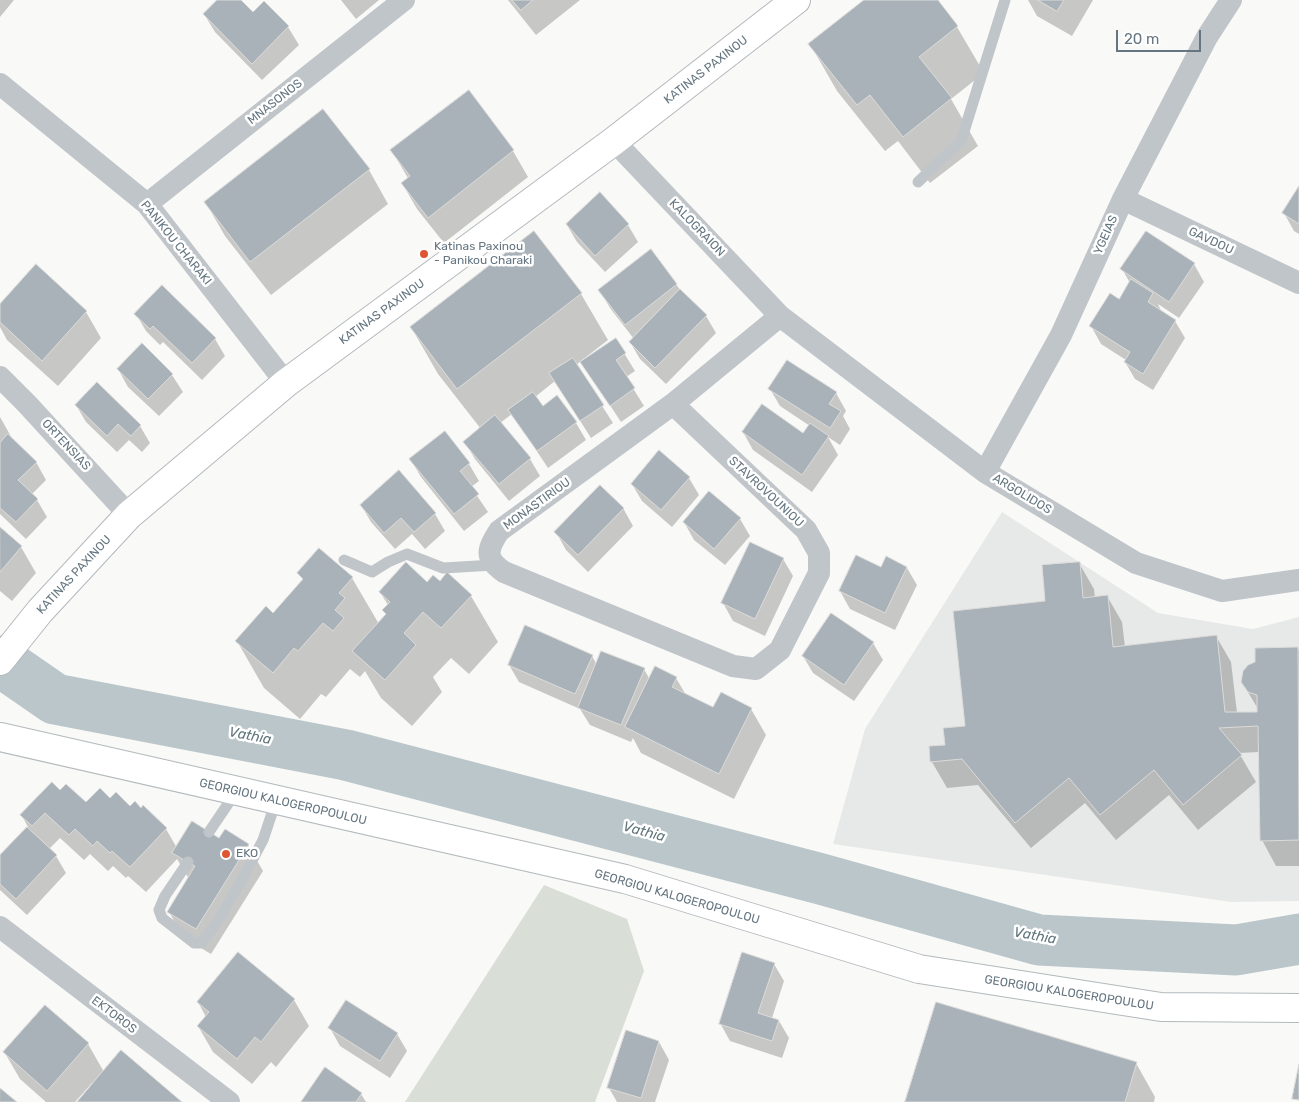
<!DOCTYPE html>
<html>
<head>
<meta charset="utf-8">
<style>
  body { margin:0 }
  #map { position:relative; width:1299px; height:1102px; overflow:hidden; background:#f9f9f7; font-family:Rubik,sans-serif }
  canvas { display:block }
  .scale { position:absolute; left:1116px; top:30px; width:85px; height:22px; box-sizing:border-box; border:2px solid #657681; border-top:0; padding-left:6px; font-size:15px; line-height:18px; white-space:nowrap; color:#657681; -webkit-text-stroke:4px #fff; paint-order:stroke }
</style>
</head>
<body>
<div id="map">
<canvas width="1299" height="1102"></canvas>
<div class="scale">20 m</div>
</div>
<script>
const g = document.querySelector('canvas').getContext('2d');
g.lineJoin = 'round';
function paint(path, color) { g.fillStyle = color; g.fill(path, 'evenodd'); }
function strokePath(path, color, width, dash) { g.strokeStyle = color; g.lineWidth = width; g.lineCap = dash ? 'butt' : 'round'; g.setLineDash(dash || []); g.stroke(path); }
function write(font, color, halo, rows, align = 'center') {
  g.font = font + ' Rubik,sans-serif'; g.lineWidth = 5; g.setLineDash([]); g.textBaseline = 'middle'; g.strokeStyle = halo; g.fillStyle = color; for (const [text, x, y, turn = 0] of rows) {
    g.save(); g.translate(x, y); g.rotate((+turn || 0) * Math.PI / 180); g.textAlign = isNaN(turn) ? turn : align; if (halo) g.strokeText(text, 0, 0); g.fillText(text, 0, 0); g.restore();
  }
}
paint(new Path2D(`
  M1002,512L1158,613L1253,629L1299,617V901L1231,902L833,844L865,729Z`), '#e7e8e8');
paint(new Path2D(`
  M544,885L627,919L644,971L595,1102H405Z`), '#d9ded6');
paint(new Path2D(`
  M0,0H14L0,17Z
  M219,0H239L253,13L264,2L288,27L299,45L262,80L215,32L204,14Z
  M341,0H379L356,19Z
  M508,0H580L536,35Z
  M866,0H936L957,27L984,73L951,99L978,146L930,183L898,141L885,151L837,91L810,44Z
  M1028,0H1093L1072,36L1037,16Z
  M468,92L513,151L528,177L444,243L417,209L402,183L408,178L392,151Z
  M369,170L388,204L271,295L225,236L206,203Z
  M1299,189V234L1294,231L1284,213Z
  M600,194L628,225L638,242L605,272L577,242L567,225Z
  M1194,264L1204,282L1179,318L1158,304L1162,313L1175,321L1185,338L1153,390L1135,379L1125,362L1126,360L1101,344L1091,326L1119,301L1130,283L1122,269Z
  M36,266L86,312L101,338L58,386L7,340L0,327V306Z
  M676,284L680,290L706,316L716,333L666,384L640,359L630,342L634,339L610,308L600,291Z
  M162,287L215,339L225,356L202,380L163,342L160,345L146,331L136,314Z
  M581,294L608,340L582,360L583,362L616,340L635,371L626,377L644,406L621,422L581,361L576,365L613,423L591,438L555,381L535,397L542,408L576,423L586,440L548,468L512,414L500,423L530,459L540,476L509,501L475,459L465,442L481,429L438,374L411,327Z
  M142,345L172,375L183,392L159,416L128,387L118,369Z
  M97,383L140,426L150,443L142,452L129,440L117,452L86,422L76,405Z
  M770,389L836,393L846,411L843,416L850,429L840,445L828,437L838,455L812,492L753,450L743,432L803,435L810,426L780,406Z
  M0,417L13,440L36,462L46,480L31,495L37,500L47,517L26,539L0,514Z
  M411,460L469,464L479,481L471,487L488,512L464,531L421,477Z
  M399,472L435,514L445,531L425,549L412,534L395,549L371,522L361,505Z
  M689,478L699,495L672,527L642,501L632,484Z
  M623,508L633,526L588,572L566,550L556,532Z
  M740,519L750,536L725,565L694,540L684,522Z
  M0,529L21,547L36,573L12,601L0,591Z
  M783,559L793,576L765,636L733,621L723,603Z
  M1079,563L1094,589L1095,598L1107,596L1122,622L1125,647L1216,636L1231,662L1237,713H1258V709L1242,682L1298,648L1299,651V866H1276L1262,840L1259,752L1239,753L1256,782L1198,830L1169,795L1116,840L1085,803L1031,848L978,785L947,788L932,762L930,747L946,746L966,727L1046,602Z
  M881,568H907L917,585L895,630L850,609L840,591Z
  M299,573L352,578L379,624L386,616L384,610L388,605L380,592L440,583L471,596L498,642L469,674L451,658L433,677L442,692L412,726L381,698L365,671L360,677L350,669L326,697L321,694L300,719L264,688L237,641L274,615L303,581Z
  M873,643L883,660L854,701L813,673L803,656Z
  M592,656L597,665L644,669L650,680L676,678L686,695L714,709H751L766,735L734,799L641,753L633,738L631,742L590,725L580,709L519,682L509,665Z
  M60,792L86,804L110,800L131,808L166,829L177,848L220,840L248,845L263,871L211,954L184,938L169,912L189,879L177,859L146,892L128,876L126,878L113,866L108,871L90,854L84,860L60,838L49,849L56,856L66,873L27,915L0,890V857L28,827L22,816Z
  M238,954L294,1000L309,1026L276,1067L271,1062L252,1084L213,1052L198,1026L206,1017L198,1002Z
  M774,964L784,981L772,1018L779,1021L789,1038L782,1058L730,1041L720,1023Z
  M45,1006L88,1044L104,1072L180,1102H79L94,1084L92,1083L75,1102H46L20,1079L5,1053Z
  M330,1028L397,1034L407,1051L390,1078L340,1046Z
  M627,1032L659,1042L669,1060L655,1102H617L609,1088Z
  M1136,1063L1155,1097L1154,1102H907Z
  M361,1094L366,1102H302Z`), '#0003');
strokePath(new Path2D(`
  M0,661L55,699L346,755L821,879L1039,940L1236,950L1299,939`), '#bac6ca', 51);
const building = new Path2D(`
  M217,0H241L253,12L264,1L289,26L252,64L203,14Z
  M512,0H533L521,10Z
  M864,0H938L958,26L919,57L952,98L903,137L870,95L857,105L808,44Z
  M1038,0H1064L1057,11Z
  M469,90L514,150L428,218L401,183L410,176L390,150Z
  M323,109L370,169L250,262L204,202Z
  M1299,186V224L1282,213Z
  M600,192L629,224L595,256L566,224Z
  M534,231L582,293L457,389L410,327Z
  M1146,231L1195,263L1169,302L1120,269Z
  M651,249L677,284L625,325L598,290Z
  M36,264L87,311L42,361L0,322V304Z
  M1131,279L1153,293L1148,302L1176,320L1143,374L1124,362L1130,352L1089,326L1110,293L1119,299Z
  M162,285L216,338L192,363L153,326L150,329L134,314Z
  M680,289L707,315L655,368L629,342Z
  M616,338L626,353L616,360L635,388L610,406L580,362Z
  M142,343L173,374L148,399L117,369Z
  M573,358L604,405L580,421L549,373Z
  M787,360L837,392L829,404L841,411L830,428L768,389Z
  M97,382L141,425L131,436L118,424L107,436L75,405Z
  M533,392L543,406L557,395L577,422L537,451L508,410Z
  M762,404L803,433L810,423L829,436L802,475L742,432Z
  M495,415L531,458L499,484L463,442Z
  M445,431L470,463L460,471L479,494L454,514L409,459Z
  M8,434L37,462L18,480L38,499L16,522L0,508V443Z
  M659,450L690,477L661,510L631,484Z
  M399,470L436,513L414,532L401,518L384,533L360,505Z
  M600,485L624,508L578,555L554,532Z
  M709,491L741,518L714,549L683,522Z
  M0,527L22,546L0,572Z
  M750,542L784,558L755,619L721,603Z
  M319,548L353,577L339,593L345,598L335,610L344,618L333,631L323,623L298,651L294,648L273,673L235,641L266,606L273,613L303,579L297,573Z
  M856,555L881,567L886,556L907,567L885,613L839,591Z
  M406,562L427,582L433,575L440,581L447,572L472,595L441,628L423,612L404,633L416,645L385,680L352,651L386,614L382,610L390,602L379,592Z
  M1080,562L1083,598L1108,595L1113,647L1217,635L1225,712H1257V695L1248,692L1241,682L1243,671L1248,665L1255,662V648L1298,647L1299,840L1260,841L1258,726L1219,728L1242,755L1183,805L1154,770L1100,815L1069,778L1015,823L962,759L930,762L929,746L945,745L943,728L965,726L953,611L1045,601L1042,565Z
  M831,613L874,642L844,685L802,656Z
  M525,625L593,655L575,694L508,665Z
  M601,651L645,668L621,725L578,708Z
  M655,666L677,677L672,687L713,707L721,692L752,708L719,774L625,727Z
  M52,782L60,790L66,784L86,802L100,788L110,798L116,792L130,806L135,801L141,808L143,805L167,828L130,867L112,851L110,853L97,841L93,846L75,829L69,835L45,813L32,826L20,815Z
  M192,821L219,838L225,829L249,844L196,929L167,912L195,866L172,853Z
  M27,827L57,855L16,899L0,884V855Z
  M238,952L295,999L261,1042L255,1037L237,1059L197,1026L209,1012L197,1002Z
  M742,952L775,963L758,1013L779,1020L772,1041L719,1024Z
  M346,1000L398,1033L380,1061L328,1028Z
  M936,1002L1137,1062L1125,1102H905Z
  M45,1005L89,1043L47,1091L3,1052Z
  M626,1030L659,1041L641,1098L607,1088Z
  M121,1050L182,1102H77Z
  M1299,1064V1100L1292,1099Z
  M325,1067L362,1093L356,1102H301Z
  M0,1088L17,1102H0Z`);
paint(building, '#a9b2b8');
strokePath(building, '#dbdbd9', 1);
const secondary = new Path2D(`
  M0,661L40,611L129,515L286,383L614,141L796,0
  M0,737L625,879L919,969L1161,1007L1299,1008`);
strokePath(secondary, '#b3b9bd', 30);
strokePath(new Path2D(`
  M918,182L961,141L1005,0
  M344,560L372,572L388,562L407,554L443,568L494,565
  M209,832L236,792
  M188,862L165,896L159,910L162,918L194,943H201L216,924L240,883L263,840L276,801`), '#c0c5c9', 11);
strokePath(new Path2D(`
  M0,84L147,204L286,383
  M614,141L780,316L985,472L1136,563L1222,591L1299,580
  M1123,199L1299,283
  M147,204L404,0
  M0,377L27,404L129,515
  M673,404L806,530L819,553V573L780,650L756,669L733,666L504,572C484,558 487,550 499,531L673,404L780,316
  M985,472L1061,335L1123,199L1207,37L1231,0
  M0,927L229,1102`), '#c0c5c9', 22);
strokePath(secondary, '#fff', 28);
for (const [x, y, r, color] of [
  [424,254,5,"#df5532"],
  [226,854,5,"#df5532"]
]) { const dot = new Path2D(); dot.arc(x, y, r, 0, 2 * Math.PI); g.fillStyle = color; g.fill(dot); strokePath(dot, '#fff', 2); }
write('12px', '#657681', '#fff', [
  ["KATINAS PAXINOU",706,70,-38],
  ["MNASONOS",275,102,-38],
  ["KALOGRAION",697,228,46],
  ["YGEIAS",1106,235,-66],
  ["GAVDOU",1211,241,25],
  ["PANIKOU CHARAKI",176,243,51],
  ["KATINAS PAXINOU",382,312,-36],
  ["ORTENSIAS",66,445,47],
  ["STAVROVOUNIOU",766,492,43],
  ["ARGOLIDOS",1022,494,31],
  ["MONASTIRIOU",537,504,-36],
  ["KATINAS PAXINOU",74,575,-47],
  ["GEORGIOU KALOGEROPOULOU",283,802,13],
  ["GEORGIOU KALOGEROPOULOU",677,897,16],
  ["GEORGIOU KALOGEROPOULOU",1069,993,9],
  ["EKTOROS",114,1015,37]
]);
write('12px', '#657681', '#fff', [
  ["Katinas Paxinou",434,247],
  ["- Panikou Charaki",434,261],
  ["EKO",236,854]
], 'left');
write('italic 14px', '#60757b', '#fff', [
  ["Vathia",250,736,11],
  ["Vathia",644,832,15],
  ["Vathia",1035,936,10]
]);
</script>
</body>
</html>
